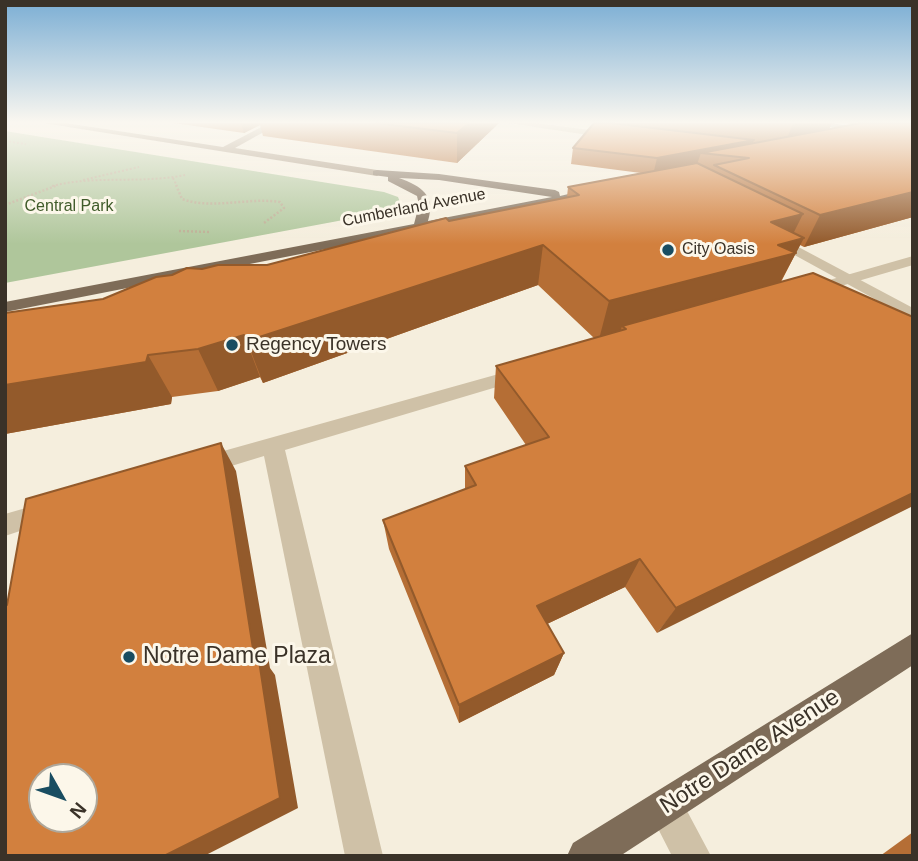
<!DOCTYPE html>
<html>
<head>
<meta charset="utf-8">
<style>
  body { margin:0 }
  #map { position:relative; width:918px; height:861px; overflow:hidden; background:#f5eedd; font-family:Helvetica,sans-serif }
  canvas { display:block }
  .frame { position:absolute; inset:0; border:7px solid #3a3228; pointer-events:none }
  .north { position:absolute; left:28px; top:763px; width:70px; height:70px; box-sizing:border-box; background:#fcf7ea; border:2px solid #aea89c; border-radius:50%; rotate:130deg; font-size:19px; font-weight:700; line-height:28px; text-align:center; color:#3a3228 }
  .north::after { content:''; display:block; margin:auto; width:24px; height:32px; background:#194d61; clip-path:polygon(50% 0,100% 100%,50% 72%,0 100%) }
</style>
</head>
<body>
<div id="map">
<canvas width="918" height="861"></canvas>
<div class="frame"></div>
<div class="north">N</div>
</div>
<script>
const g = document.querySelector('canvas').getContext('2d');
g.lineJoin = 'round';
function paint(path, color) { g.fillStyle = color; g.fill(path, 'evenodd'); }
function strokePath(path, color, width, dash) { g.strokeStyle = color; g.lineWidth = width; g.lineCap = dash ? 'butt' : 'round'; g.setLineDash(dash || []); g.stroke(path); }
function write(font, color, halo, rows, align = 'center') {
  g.font = font + ' Helvetica,sans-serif'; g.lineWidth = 6; g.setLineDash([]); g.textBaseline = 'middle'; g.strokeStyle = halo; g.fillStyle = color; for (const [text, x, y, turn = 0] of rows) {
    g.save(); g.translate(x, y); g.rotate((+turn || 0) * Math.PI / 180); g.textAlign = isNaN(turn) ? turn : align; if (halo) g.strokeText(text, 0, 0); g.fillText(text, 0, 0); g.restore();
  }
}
paint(new Path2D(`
  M5,131L384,192L398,197L400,202L392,210L381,213L5,283Z`), '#afc69b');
strokePath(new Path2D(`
  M5,141L26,144
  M173,178L177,186
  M83,180L139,167
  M52,186C95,175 141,184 185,175`), '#bbab91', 2, [2, 2]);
strokePath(new Path2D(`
  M176,185L182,199C213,210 247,197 280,202L284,208L264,223
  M5,205L58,185
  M179,231L211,232`), '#bbab91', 2.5, [2, 2]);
paint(new Path2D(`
  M508,123H535L615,133L620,136L615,139Z
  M913,256V265L810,295L802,290L805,287Z
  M520,368L527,370L529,374L527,378L285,450L383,856H345L264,456L202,475L194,472L191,466L194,460L202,457Z
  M50,501L59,504L62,511L59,518L5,536V514Z`), '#cfc1a7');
paint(new Path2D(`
  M774,234L913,308V320L769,241L767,238Z
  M665,789L678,794L711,856H672L647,807L652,794Z`), '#cfc1a7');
paint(new Path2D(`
  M43,123H66L223,147L269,123H280L235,148L377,170L382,173L377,176Z
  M809,123H833L873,131L868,134Z`), '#a39078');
paint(new Path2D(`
  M377,170L439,174L555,190L559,192L560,196L581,191L587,195L581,199L5,312V302L414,224L419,205L417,196L388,181V177L373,175V171ZM399,178L439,180L552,197L428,221C436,195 421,186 399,178Z
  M913,633V665L620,856H567L573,843Z`), '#7e6c58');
paint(new Path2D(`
  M173,123H499L457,163L263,136L260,125L244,133Z
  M594,123H832L829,129L854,124L847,123H913V217L804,247L800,245L781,282L913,317L657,633L625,587L547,624L564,653L554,675L459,723L389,549L383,520L465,489V466L526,445L494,398L496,366L594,338L538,285L263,383L260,377L218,391L172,397L171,404L5,434V313L103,299L172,275L202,269L267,265L449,221L567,197L568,187L641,173L571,164L573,148Z
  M913,832V856H880Z`), '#b56e35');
paint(new Path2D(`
  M241,123H259L260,125L244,133Z
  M469,123H499L457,163V133Z
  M799,123H832L823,142L782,150L793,124Z
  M754,140L748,157L701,153L696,167L653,175L657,158Z
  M913,192V217L804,247L820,215Z
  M803,214L789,242L804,238L775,292L626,329L622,326L619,337L598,343L609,301L771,222Z
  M543,245L538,285L263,383L247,341Z
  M244,335L260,377L218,391L198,349Z
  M148,355L172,397L171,404L5,434V385Z
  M221,443L236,471L270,668L275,675L298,808L204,856H164L254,655Z
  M913,493V506L657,633L676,608Z
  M640,559L625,587L530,632L537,606Z
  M564,653L554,675L459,723V705Z`), '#935a2b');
const building = new Path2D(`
  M376,123H469L457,133Z
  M594,123H611L754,140L657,158L573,148Z
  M861,123H913V192L820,215L714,165L749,158L701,153Z
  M697,163L803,214L771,222L804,238L778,245L796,253L609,301L543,245L247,341L244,335L198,349L148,355L146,362L5,385V313L103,299L156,277L172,275L187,268L202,269L218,265H267L446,218L449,221L579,195L568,187Z
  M813,273L913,317V493L676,608L640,559L537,606L564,653L459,705L383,520L476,485L465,466L549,437L496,366L626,329L622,326Z
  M221,443L254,655L258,654L280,798L164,856H5V605H7L26,499ZM42,777H84V819H42Z`);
paint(building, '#d2803e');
strokePath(building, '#935a2b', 2);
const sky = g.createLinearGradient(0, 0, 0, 244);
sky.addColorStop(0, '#7baed4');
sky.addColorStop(0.5, '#faf7f0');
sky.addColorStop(1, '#faf7f000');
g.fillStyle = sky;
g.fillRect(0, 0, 918, 244);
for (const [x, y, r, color] of [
  [668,250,7,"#194d61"],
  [232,345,7,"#194d61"],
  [129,657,7,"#194d61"]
]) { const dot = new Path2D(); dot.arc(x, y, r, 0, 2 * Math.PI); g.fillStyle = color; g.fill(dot); strokePath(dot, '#fcf7ea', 2.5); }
write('16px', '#3f5b29', '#fcf7ea', [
  ["Central Park",69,207]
]);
write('16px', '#3a3228', '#fcf7ea', [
  ["Cumberland Avenue",414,208,-11]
]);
write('16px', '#3a3228', '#fcf7ea', [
  ["City Oasis",682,250]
], 'left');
write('19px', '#3a3228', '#fcf7ea', [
  ["Regency Towers",246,345]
], 'left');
write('23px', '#3a3228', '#fcf7ea', [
  ["Notre Dame Plaza",143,657]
], 'left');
write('23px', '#3a3228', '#fcf7ea', [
  ["Notre Dame Avenue",750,752,-33]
]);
</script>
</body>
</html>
